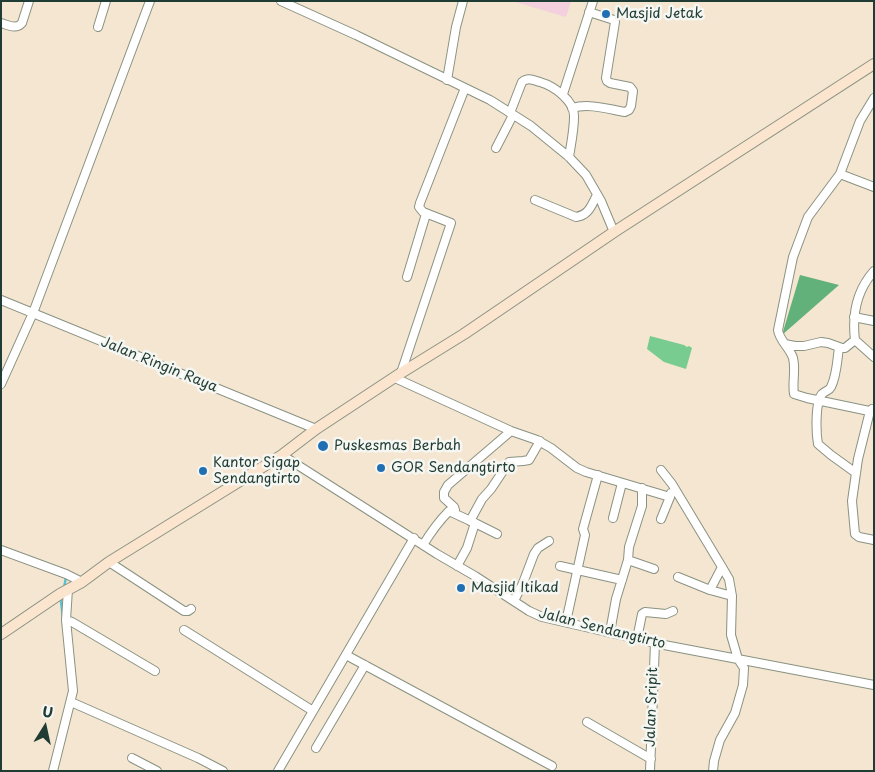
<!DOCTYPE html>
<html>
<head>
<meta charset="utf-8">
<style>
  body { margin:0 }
  #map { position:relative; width:875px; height:772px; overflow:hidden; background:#f4e6d1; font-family:"Playpen Sans",sans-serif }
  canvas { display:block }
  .frame { position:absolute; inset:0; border:2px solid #1f3d34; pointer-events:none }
  .north { position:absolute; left:20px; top:702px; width:50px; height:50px; -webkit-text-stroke:4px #f6f6f2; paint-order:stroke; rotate:10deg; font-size:14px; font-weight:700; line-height:20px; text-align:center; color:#1f3d34 }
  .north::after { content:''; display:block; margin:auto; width:18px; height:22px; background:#1f3d34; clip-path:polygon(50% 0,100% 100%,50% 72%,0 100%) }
</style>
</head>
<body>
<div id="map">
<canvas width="875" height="772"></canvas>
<div class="frame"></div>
<div class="north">U</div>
</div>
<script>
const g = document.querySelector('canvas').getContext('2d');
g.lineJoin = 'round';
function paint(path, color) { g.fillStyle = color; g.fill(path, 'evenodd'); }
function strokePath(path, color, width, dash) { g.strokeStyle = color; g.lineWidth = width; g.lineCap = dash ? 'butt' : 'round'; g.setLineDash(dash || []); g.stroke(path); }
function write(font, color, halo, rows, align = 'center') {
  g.font = font + ' "Playpen Sans",sans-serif'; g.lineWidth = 5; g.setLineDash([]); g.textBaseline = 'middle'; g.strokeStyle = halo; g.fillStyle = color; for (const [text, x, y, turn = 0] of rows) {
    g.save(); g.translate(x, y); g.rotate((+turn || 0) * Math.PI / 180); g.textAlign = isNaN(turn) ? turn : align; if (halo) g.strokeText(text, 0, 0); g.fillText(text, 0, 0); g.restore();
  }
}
paint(new Path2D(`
  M512,1H571L566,17Z`), '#f4cfdd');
paint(new Path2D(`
  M650,336L684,345L687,347L689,346L692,348L686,369L664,362L647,349Z`), '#78cc8f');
paint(new Path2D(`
  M800,275L839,285L782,335Z`), '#62b07a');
strokePath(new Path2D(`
  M64,588L66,577
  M62,596L61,601L63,618`), '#57c3d0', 2.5);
const street = new Path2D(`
  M281,1L356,35L490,100L531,126L569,157L586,175L601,201L614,232
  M1,23C8,25 16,30 22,23L29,1
  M98,27L106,1
  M447,80L456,27L463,1
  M563,94L593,1
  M874,98L860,121L840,174L808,217L793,257L778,330C779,340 790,348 793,358C796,369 792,383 794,394L807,398L874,412
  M572,108C589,103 608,109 625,112L629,110L631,106L633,91L630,87L610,83L607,81L606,78L615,22L614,20L589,12
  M510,113L522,82C528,77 533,80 540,82C554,86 575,101 574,117C574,130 571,144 569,157
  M496,148L513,115
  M840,174L874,187
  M535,200L576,217C589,215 591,206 597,195
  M874,271C857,290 852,315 855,340L874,357
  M407,277L426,214
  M1,300L316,429
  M854,317L874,321
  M785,344L795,346H804L821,342L828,343L842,348H845L855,340
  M839,348C837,360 837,375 831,387C829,391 826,390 822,394C815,402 816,433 818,444L831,455L856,473
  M401,373L451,223L423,212L419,207L420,203L465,88
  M395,378L511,431L537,440L551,448L577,468L586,472L670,497
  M1,384L33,313L150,1
  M872,409L870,411L858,459L852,501L855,534L859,537L874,540
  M282,455L437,554L475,576L529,611L542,617L659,644L874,685
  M661,470L672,484L722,567L729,579L732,596
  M454,512L455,510L454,507L444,498V492L448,485L511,431
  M613,518L622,483
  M661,519L670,497L671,493
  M470,521L482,499L491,489L509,462L523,461L529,460L540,441
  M423,545C431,532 439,521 449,511L475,523
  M1,550L66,574L82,582
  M628,560L629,547L642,506V488
  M109,562L184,611H188L191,609
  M457,566L467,548L475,523L497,534
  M560,566L622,580
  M678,577L710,590L732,596L731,635L738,659L744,668L743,685L735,713L720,740L714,761L713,771
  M68,589L66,620L72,622L155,671
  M710,590L722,567
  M514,601L523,583L534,554L538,548L549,541
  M566,622L585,535L583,529L598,475
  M184,630L313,711
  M610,632L616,599L628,560L654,569
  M637,639L642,614L645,612L666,614L673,611
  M346,655L552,766
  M71,702L198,758L223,771
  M587,722L651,759
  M316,748L365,665
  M132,758L157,771
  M53,771L73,691L66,620
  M278,771L414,538
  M650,771L655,643`);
const secondary = new Path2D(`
  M1,634L60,594L82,582L109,562L282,455L316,429L401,373L464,334L614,232L874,64`);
strokePath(street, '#8a9282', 10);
strokePath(secondary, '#8a9282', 12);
strokePath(street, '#fff', 8);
strokePath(secondary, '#fce5cf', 10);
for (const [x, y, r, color] of [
  [606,14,5,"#1f6fb2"],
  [323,446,6,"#1f6fb2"],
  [381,468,5,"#1f6fb2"],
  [203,471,5,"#1f6fb2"],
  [461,588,5,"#1f6fb2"]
]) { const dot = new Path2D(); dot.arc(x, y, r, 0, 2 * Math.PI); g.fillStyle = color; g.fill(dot); strokePath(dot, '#f6f6f2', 2); }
write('14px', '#1f3d34', '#f6f6f2', [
  ["Masjid Jetak",616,14],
  ["Puskesmas Berbah",334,446],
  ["Kantor Sigap",213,463],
  ["Sendangtirto",213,479],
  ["GOR Sendangtirto",391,468],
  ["Masjid Itikad",471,588]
], 'left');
write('14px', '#1f3d34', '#f6f6f2', [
  ["Jalan Ringin Raya",159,365,22],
  ["Jalan Sendangtirto",602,629,14],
  ["Jalan Sripit",652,707,-88]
]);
</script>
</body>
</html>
